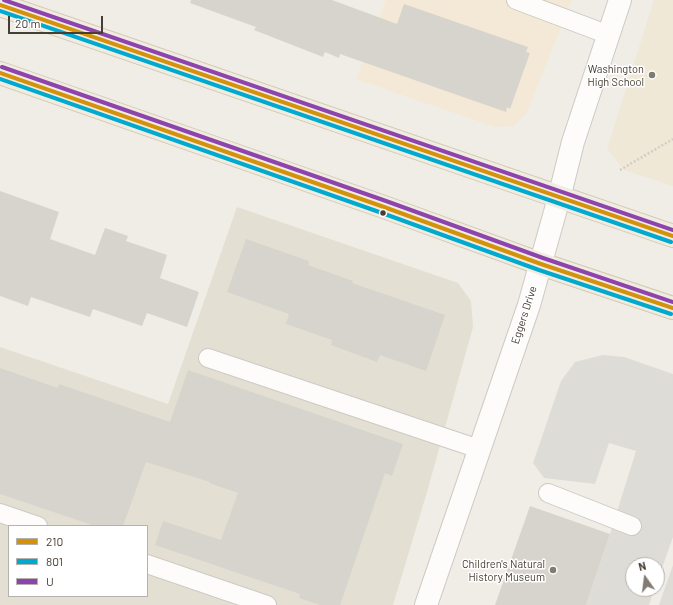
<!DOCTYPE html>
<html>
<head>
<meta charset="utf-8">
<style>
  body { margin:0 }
  #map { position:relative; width:673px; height:605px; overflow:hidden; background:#efede6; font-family:Barlow,sans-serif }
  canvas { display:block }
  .legend { position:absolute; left:8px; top:525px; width:140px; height:72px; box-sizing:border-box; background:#fff; border:1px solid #b5b2ad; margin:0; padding:5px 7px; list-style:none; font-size:12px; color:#463e32 }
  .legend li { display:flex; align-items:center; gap:8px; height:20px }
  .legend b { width:20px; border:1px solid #b5b2ad }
  .north { position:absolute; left:625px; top:557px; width:40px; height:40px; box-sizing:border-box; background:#fff; border:1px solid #b5b2ad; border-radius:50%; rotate:346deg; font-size:11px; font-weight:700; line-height:16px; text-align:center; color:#463e32 }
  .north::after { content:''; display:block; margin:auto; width:14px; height:18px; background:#817b71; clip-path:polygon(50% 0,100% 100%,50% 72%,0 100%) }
  .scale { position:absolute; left:8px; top:16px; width:95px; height:18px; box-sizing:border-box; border:2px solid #463e32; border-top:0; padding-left:5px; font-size:12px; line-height:14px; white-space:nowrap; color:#463e32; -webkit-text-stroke:3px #fff; paint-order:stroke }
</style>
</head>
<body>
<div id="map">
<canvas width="673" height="605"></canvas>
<ul class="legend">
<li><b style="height:5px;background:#d4910a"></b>210</li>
<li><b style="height:5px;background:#00a9ce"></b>801</li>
<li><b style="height:5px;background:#8e44ad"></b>U</li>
</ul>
<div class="north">N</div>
<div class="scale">20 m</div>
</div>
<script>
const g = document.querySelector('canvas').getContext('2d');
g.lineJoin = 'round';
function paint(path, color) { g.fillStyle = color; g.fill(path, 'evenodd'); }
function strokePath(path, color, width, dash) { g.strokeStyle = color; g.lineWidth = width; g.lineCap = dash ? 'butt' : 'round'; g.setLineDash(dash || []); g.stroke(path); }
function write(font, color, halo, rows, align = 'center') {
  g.font = font + ' Barlow,sans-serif'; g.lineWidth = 3; g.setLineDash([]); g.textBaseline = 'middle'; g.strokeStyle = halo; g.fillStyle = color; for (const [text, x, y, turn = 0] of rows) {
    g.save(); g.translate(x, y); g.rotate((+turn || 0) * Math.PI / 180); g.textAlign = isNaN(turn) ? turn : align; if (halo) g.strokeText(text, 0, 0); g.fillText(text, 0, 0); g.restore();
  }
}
paint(new Path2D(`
  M237,207L458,283L471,301L473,327L427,492L393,605H0V347L168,404ZM9,526H147V596H9Z`), '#e4dfd3');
paint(new Path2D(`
  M386,0H572L527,112L514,126L495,127L356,79Z`), '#f4e9d7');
paint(new Path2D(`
  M654,0H673V186L624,170L607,149Z`), '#efe8d7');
paint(new Path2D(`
  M603,355L624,357L673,374V537L657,582V565H633V589H654L649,605H586L610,534L636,451L609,443L595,484L544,478L533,463L561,381L575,362Z
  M673,565V605H659Z`), '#dedcd6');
paint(new Path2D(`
  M191,0H332L397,24L404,4L528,47L526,52L530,53L510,109L507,107L506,112L340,54L339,58L325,52L323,57L254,30L256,27L190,3Z
  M0,191L59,212L50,239L95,255L105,228L128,236L126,241L167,255L160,278L199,292L187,327L147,313L142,326L93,309L90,317L31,297L28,306L0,296Z
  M246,239L309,261L308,265L353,281L352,283L445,315L426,371L380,355L377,362L331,345L332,340L286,324L289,314L227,292Z
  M0,368L58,388L59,384L170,422L188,370L403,444L392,476L385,473L340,605H320L299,598L300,594L155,545L163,521L221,540L238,493L209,483L210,482L146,462L123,526H95L0,494Z
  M530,506L610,534L586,605H495Z`), '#d7d4cd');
const lane = new Path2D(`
  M516,0L609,35
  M208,358L479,449
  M548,493L632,526
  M0,513L38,526
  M147,564L267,605`);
const street = new Path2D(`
  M426,605L529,305L559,198L573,142L620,0`);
const primary = new Path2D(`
  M0,5L673,236
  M0,73L384,207L541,264L673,308`);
strokePath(lane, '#cdcac4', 20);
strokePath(street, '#cdcac4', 24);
strokePath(primary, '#d4c9b1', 24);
strokePath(new Path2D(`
  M620,170L673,139`), '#d1cdc8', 2.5, [2, 2]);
strokePath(lane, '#fdfcfb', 18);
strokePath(street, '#fdfcfb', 22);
strokePath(primary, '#f1ece2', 22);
strokePath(new Path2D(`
  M0,5L673,236
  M0,73L384,207L541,264L673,308`), '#d4910a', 4);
strokePath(new Path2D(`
  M0,11L671,242
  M0,79L382,213L539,270L671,314`), '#00a9ce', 4);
strokePath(new Path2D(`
  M4,0L673,230
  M2,67L386,201L543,258L673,302`), '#8e44ad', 4);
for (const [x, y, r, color] of [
  [652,75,4,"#817b71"],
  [383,213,3.5,"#463e32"],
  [553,570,4,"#817b71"]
]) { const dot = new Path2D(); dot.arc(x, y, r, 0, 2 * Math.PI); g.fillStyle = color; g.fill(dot); strokePath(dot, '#fff', 1.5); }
write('11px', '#463e32', '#fff', [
  ["Washington",644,69],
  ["High School",644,82],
  ["Children's Natural",545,564],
  ["History Museum",545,577]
], 'right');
write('11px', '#463e32', '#fff', [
  ["Eggers Drive",524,315,-72]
]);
</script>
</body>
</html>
